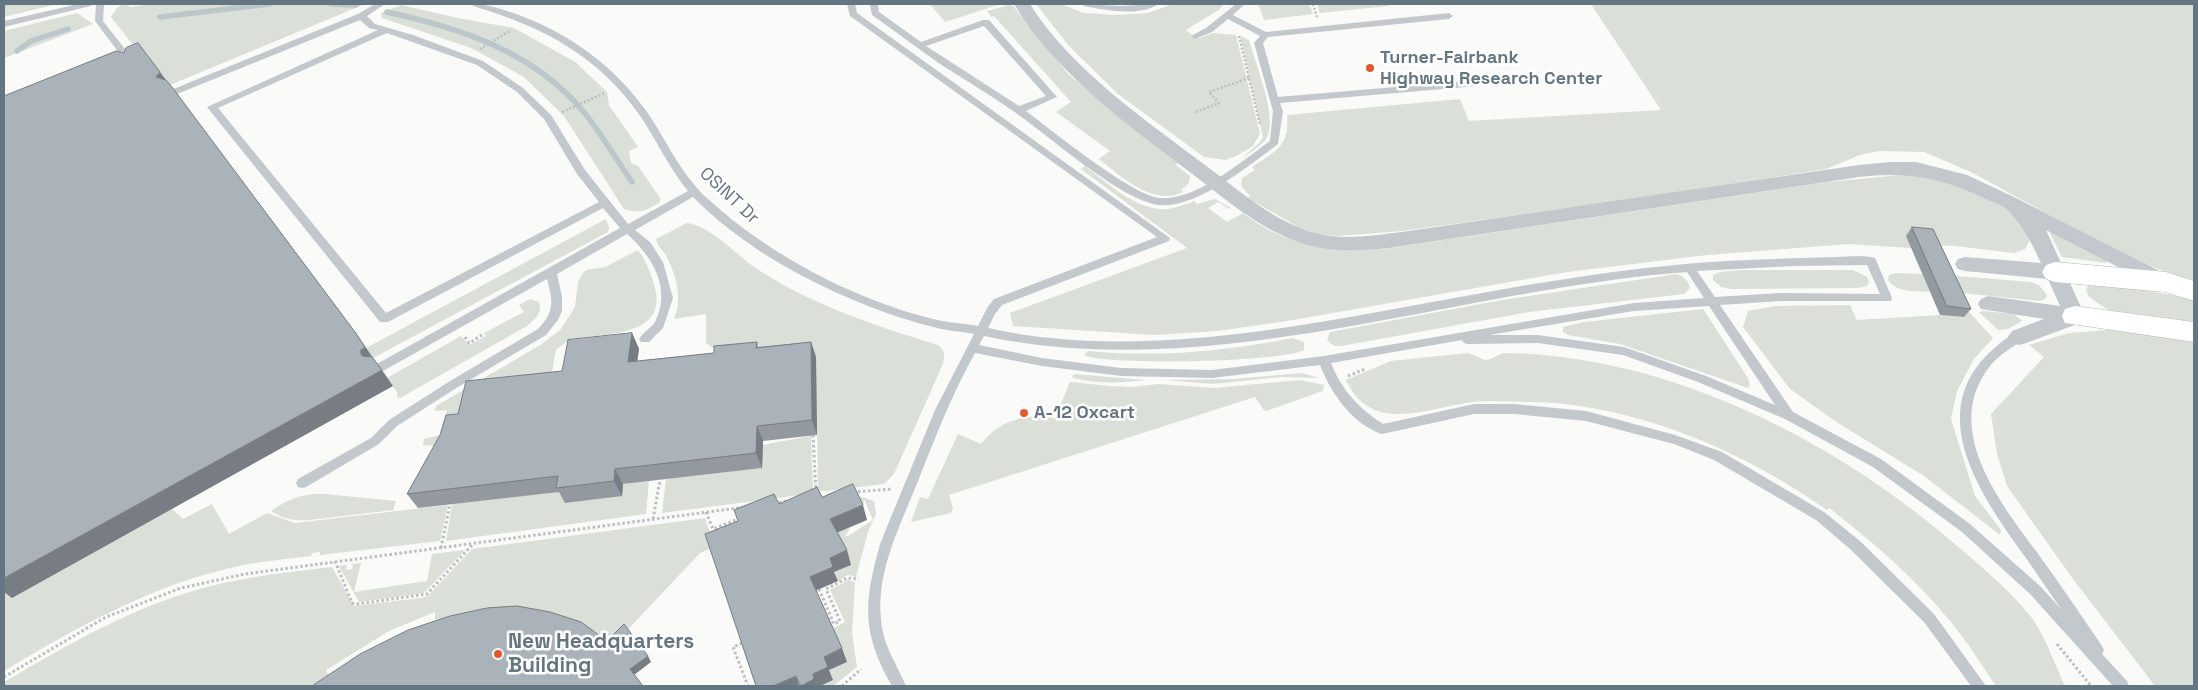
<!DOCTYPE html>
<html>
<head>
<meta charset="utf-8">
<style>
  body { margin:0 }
  #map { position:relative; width:2198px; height:690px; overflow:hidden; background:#fafaf8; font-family:"Space Grotesk",sans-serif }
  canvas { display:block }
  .frame { position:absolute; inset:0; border:5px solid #657683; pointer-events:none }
</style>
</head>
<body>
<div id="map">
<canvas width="2198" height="690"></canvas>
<div class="frame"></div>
</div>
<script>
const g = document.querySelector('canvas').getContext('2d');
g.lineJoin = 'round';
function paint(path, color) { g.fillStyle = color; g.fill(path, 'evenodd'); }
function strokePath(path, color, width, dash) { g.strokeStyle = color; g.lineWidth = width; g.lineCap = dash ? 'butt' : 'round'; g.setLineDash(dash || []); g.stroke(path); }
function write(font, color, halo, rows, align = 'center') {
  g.font = font + ' "Space Grotesk",sans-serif'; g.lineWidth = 5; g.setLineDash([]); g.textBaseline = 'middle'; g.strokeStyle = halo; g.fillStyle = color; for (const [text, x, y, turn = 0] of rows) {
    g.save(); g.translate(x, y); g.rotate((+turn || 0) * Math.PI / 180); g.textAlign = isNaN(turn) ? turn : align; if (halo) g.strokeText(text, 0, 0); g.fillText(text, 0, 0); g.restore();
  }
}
paint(new Path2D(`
  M4,4H57L4,17Z
  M122,4L132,7L150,4H365L170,85L137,50L111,17L116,9Z
  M930,4H1001L945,22Z
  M1036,4H1061L1084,13L1116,15L1148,13L1173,4H1224L1220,9L1186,30L1197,39L1213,33L1236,35L1260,134L1252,147L1234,157L1225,160L1204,157L1118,94L1068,45Z
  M1258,4H1309L1313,14L1264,20Z
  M1317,4H1389V6L1320,13Z
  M1591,4H2194V281L2143,264L2114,250L1971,172L1924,152L1879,151L1860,155L1826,169L1640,198L1402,231L1338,236L1317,234L1298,227L1248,198L1250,196L1241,186L1242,178L1255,170L1252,167C1276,151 1290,146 1287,115L1460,99L1469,121L1661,110Z
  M401,5L458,18L514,28L575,62L607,92L609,105L638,147L629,151L631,163L638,166L660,198V202C646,211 640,214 624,209L564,116L524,77L471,48L382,18L381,13Z
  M1009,5L1013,6L1068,74L1178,163L1176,165L1190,176L1189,183L1181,190L1183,192C1154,207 1120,176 1099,159L1110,151L1056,112L1071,102L994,16L991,17L987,11Z
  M77,13L93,24L4,58V31Z
  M1240,36L1249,40C1255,63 1279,119 1266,139C1260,147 1249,153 1241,159L1259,143L1263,137Z
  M1085,166C1108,183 1137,212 1168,209C1176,208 1186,204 1194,201L1197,204L1215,199L1231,208L1229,209L1218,202L1208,208L1227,222L1243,213C1286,247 1331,251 1384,249L1827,182L1912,174L1953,181L1984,194L2013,212L2031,238L2025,249L2014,253L1955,246L1930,245L1911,248L1848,244L1707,255L1567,272L1287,321L1217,331L1154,335L1013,326L1010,313L1187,248L1081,169Z
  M606,219L609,228L608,232L373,358L366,348Z
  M687,223C708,225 733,251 750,264C803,302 876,326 938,345C945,351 945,355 943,364L894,474L884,484L827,491H820L818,489L816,357L731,361L706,343V314L674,319C683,298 676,275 666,255C662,250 657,245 656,239Z
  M2047,227L2108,261L2106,263L2062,257Z
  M638,250C647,262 651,274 655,288C668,341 596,331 569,341C564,343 560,347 556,350L549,389L452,447L423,445L424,439L441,435L447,410L435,411L436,406L542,344L561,329L575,307L578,282L582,274L586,270L605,267Z
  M1741,270H1853L1867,277L1869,282L1867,286L1857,288L1731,289L1721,287L1713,280V275L1720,272Z
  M1896,273L1922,274L1930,292C1915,291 1897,293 1888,280L1889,275Z
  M1677,274C1684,277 1688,280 1690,288L1684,294L1529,312L1341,346H1334L1327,340L1330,332L1502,300Z
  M1944,275L2031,282L2039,285L2047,295L2045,299L2040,301L1952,292Z
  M2103,283L2194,299V322L2108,310L2089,297L2086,290L2089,284Z
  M530,299L539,302C543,313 535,319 527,326L400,398L397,397V392L387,378L461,336L469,345L486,336L484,333L524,312L519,305Z
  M1850,305L1857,320L1940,315L1963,317L1968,311L1993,338L1974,359L1957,391L1951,419L1975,496L2001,530L2000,535L1924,476L1838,423L1790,389L1743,327L1748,311L1776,306Z
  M1703,309L1748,378L1750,385L1748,388L1620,344L1568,335L1563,332V327L1584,322Z
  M1984,311L2014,314L2022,321L2008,329L1998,330L1979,312Z
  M2108,330L2194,339V686H2155L2070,575L2007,486L1997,454L1991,414L2044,357L2029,345L2069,333Z
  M1292,338L1304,342V350C1283,362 1105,366 1084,355L1088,351C1156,358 1226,351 1292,338Z
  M1468,353L1485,360C1493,360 1498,353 1506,353C1672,356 1839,442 1962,550C1984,569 2018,598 2034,621C2047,641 2055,665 2065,686H1996C1981,664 1967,641 1950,621C1915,578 1873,542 1829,508L1827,510C1751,457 1666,418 1573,405C1546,401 1517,402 1490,401C1439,400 1375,442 1346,380L1391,361Z
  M1302,373L1319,378L1282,377L1212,384L1165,380L1233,379Z
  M1074,374L1146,380C1123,383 1098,384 1074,378L1072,376Z
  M1300,380L1324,385L1323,391L1266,411L1263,409L1255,397L949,495L953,508L951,513L911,522L920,497L928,499L958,434L981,444C1000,420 1026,413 1055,418L1070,382L1110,386L1132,387L1158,384L1215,388Z
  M811,436L813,491L801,495L662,513L666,479L761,468L762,445Z
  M649,481L646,514L446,541L452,504Z
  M314,494H325L396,501L393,510L310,520C296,521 284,520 271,511C285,501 297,496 314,494Z
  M862,497L874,501L876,514L868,532L856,577L848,575L838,581L834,572L851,564L834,534L851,527L845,536H848L873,520L864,499L863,506L857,498Z
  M212,504L229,534L267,513L295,523L448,505L440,541L320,555V552L312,553L311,556C288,559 265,561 243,565C156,583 79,626 4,671V579L172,509L183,519Z
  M705,518L710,533L730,541L700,553L615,643L435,629V612L389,631L326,670L332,682L327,686H4V682C69,644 134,606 207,587C248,576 290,572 332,567L354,606L421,598L428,596L472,549Z
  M465,550L424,593L359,602L339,566L347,565L346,570L352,569L353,564L361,563L354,592L427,581L432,554Z
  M848,580L855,582L852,633L857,667L833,686H820L832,680L829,670L832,629L845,622L830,590Z`), '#dadfd7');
strokePath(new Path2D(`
  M331,4L356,5
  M387,12C460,28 532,51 582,110C601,132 615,158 632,182
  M160,17L269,4
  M17,51L31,41L68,29`), '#bbc7cb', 5.5);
const motorway = new Path2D(`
  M2055,262L2166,272L2194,281V301L2165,292L2055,282L2046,279L2042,272L2046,265Z
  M2075,306L2194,322V342L2065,323L2062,316L2065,309Z`);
strokePath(motorway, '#b4b9bd', 1);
strokePath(new Path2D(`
  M1313,4L1317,17
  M1239,36L1260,125
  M480,49L511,30
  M562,112L605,93
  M1196,112L1219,103L1209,92L1249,78`), '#bbbfc2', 2.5, [2, 2]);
strokePath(new Path2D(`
  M465,337L469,343L482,335
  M1348,376L1365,369
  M813,435L816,491
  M853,492L892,489
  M774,503L787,501
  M706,512L713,529L741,518
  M653,519L660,480
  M441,548L450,504
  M335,561L352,603L357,604L427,594L473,544
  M819,589L834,624L840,621L826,589L847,578L859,579
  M742,643L733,647L748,686
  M2057,644L2091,686
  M4,677L106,617L181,588L245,574L745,507
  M842,686L861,669`), '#bbbfc2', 3, [2.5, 2.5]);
paint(new Path2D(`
  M78,4H92L91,6L4,27V21Z
  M96,4H104L103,21L135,62V66H129L95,21Z
  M375,4H385L367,16L375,24L413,35L483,61L523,88L551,115L585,170L628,224L688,191C669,168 657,141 641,117C598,55 543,27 473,6L472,4C489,4 504,10 519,15C572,35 615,67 647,112C667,141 681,175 708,199C769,255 853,299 933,319C948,323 963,323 978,326L987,308L994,299L1157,237L850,16L847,4H855L857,13L1170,238L1169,241L1002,305L995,314L988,328C1125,359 1281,330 1416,305C1519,286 1622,267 1727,261C1763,259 1799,258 1835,257C1847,257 1862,255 1875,258L1892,298L1891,301H1781L1720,305L1793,412L1881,459L1970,524L2040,586L2061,609C2049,592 2038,575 2026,558C1986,502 1923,418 1988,354C1996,347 2012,330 2023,334L2025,337L2023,340C2011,348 1999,355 1990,366C1941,428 2000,502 2036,551C2059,582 2080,614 2102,646L2104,650L2102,654L2127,681L2129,686H2113L2030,594L1962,532L1873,467L1785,419L1698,382L1623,355L1538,343L1468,344L1464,343L1462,340L1331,363C1342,391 1359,408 1383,424L1474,404H1514L1586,411L1675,435L1722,452L1824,512L1860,541L1934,614L1986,686H1971L1924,622L1850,549L1816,520L1714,460L1674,444L1586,421L1514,414H1474L1382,434C1352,424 1331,393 1320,365L1212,378L1121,376L1042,366L975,353C952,394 935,438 918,481C901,524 876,571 881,619C883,646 896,662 906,686H892C861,632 864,602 880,544L935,410L974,334C960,331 946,331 933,327C851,306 752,258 693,197L635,230L650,242L663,262L673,298L663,328L649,342H641L639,339C643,332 651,328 655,322C672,288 652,256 627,234L557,274L562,297V311L558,320L546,335L458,387L397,426L379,444L306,487L302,488L298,487L296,483L298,479L371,438L389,420L450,381L538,329C555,311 553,302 547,279L383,371H375L373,368L375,365L620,228L603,208L388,322H380L207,107L378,30L369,28L360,20L177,94H171L169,92L171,90L358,14ZM387,33L477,65L517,92L544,119L577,174L599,202L386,313L218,108ZM1867,265L1880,294L1781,293L1715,297L1697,271L1795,266ZM1687,272L1704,298L1634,303L1324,356L1212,370L1121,368L1042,358L979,345L984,336C1215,385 1456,289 1687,272ZM1709,306L1775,405L1706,376L1624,347L1538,335H1489L1634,311Z
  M870,4H878L879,12L921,42L983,20H989L1057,97L1026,111C1050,129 1134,197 1160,198C1196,201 1242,161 1270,141L1273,111L1254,43L1260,36L1228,19L1212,32L1195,39L1191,36L1206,28L1236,4H1245L1233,15L1266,32L1449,13L1453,16L1449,19L1268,37L1263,43L1278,97L1477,80L1482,83L1477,86L1280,103L1283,111L1278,144C1250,165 1196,209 1159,205C1122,201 1049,136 1016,113C992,96 965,80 940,64C917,48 895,31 872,15ZM984,26L1046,96L1019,106L926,46Z
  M1083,4L1120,6L1158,4C1142,17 1103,10 1084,6Z`), '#c3c8cc');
paint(new Path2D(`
  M1014,4H1030C1070,69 1148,122 1209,168C1241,192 1275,222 1315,233C1343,241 1374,235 1402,232L1859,165L1891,162H1916L1967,175L2014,197L2169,276L2172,281L2169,286L2162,288L2155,286L2046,230L2085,316L2080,323L2026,343L2019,345L2012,343L2008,337L2012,331L2044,319L1981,309L1978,304L1981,299L1988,296L2060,306L2048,279L1965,271L1958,269L1955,264L1958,259L1965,257L2041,263C2031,241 2025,230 2009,211C2005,206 1993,202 1986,199C1944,178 1906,171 1859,177L1389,248C1357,251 1327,253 1296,241C1257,227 1224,198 1191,173C1128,125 1056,74 1014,4Z`), '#c3c8cc');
paint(motorway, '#fff');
paint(new Path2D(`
  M1912,227L1971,309L1964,317L1940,315L1906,236Z
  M632,333L639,349L637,361L714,353L757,342L758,347L811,342L816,357L817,435L763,441L762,468L623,484L622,496L565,503L559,492L418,508L407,494L458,414L562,371Z`), '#929a9f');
paint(new Path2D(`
  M160,72L172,88L156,77Z
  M355,332L376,362L362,356Z
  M632,333L639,349L635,377L628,362Z
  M811,342L816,357L817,435L812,420Z
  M382,370L393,386L12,598L4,592V578Z
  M757,426L763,441L762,468L756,453Z
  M615,469L623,484L622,496L614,481Z
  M863,505L867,520L834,534L830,519Z
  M847,550L851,565L834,572L838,581L815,591L810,577L830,558Z
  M842,648L847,662L829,670L833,680L820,686H801L813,674L824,657Z
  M648,656L651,662L634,675L630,669Z
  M796,676L800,686H773Z`), '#777d82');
const building = new Path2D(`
  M138,43L160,72L156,77L166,80L172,87L355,332L365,347L360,351L362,356L372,357L382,370L4,578V96L116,51L124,53L126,48Z
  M1912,227L1933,229L1971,309L1947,306Z
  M632,333L628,362L714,353V346L757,342L756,348L811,342L812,420L757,426L756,453L615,469L614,481L556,488L558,476L407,494L440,435L446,415L458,414L466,381L562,371L568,340Z
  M853,484L863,505L830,519L847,550L830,558L833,567L810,577L842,648L824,657L828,667L813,674L814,679L801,686L796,676L773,686H756L705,534L738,521L734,510L774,494L779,504L817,487L822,497Z
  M517,606L550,612L581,622L607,641L624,624L648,656L630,669L643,686H312L360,654L408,630L450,616L487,608Z`);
paint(building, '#aab3b9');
strokePath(building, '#777d82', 1);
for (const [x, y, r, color] of [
  [1370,68,5,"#e4572e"],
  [1024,413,5,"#e4572e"],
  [498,654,5,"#e4572e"]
]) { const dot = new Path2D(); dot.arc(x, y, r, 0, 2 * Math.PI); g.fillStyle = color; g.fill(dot); strokePath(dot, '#fff', 2); }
write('bold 18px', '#657683', '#fff', [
  ["Turner-Fairbank",1380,58],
  ["Highway Research Center",1380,79],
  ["A-12 Oxcart",1034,413]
], 'left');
write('18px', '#657683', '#fff', [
  ["OSINT Dr",729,196,43]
]);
write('bold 21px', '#657683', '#fff', [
  ["New Headquarters",508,642],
  ["Building",508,666]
], 'left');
</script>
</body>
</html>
